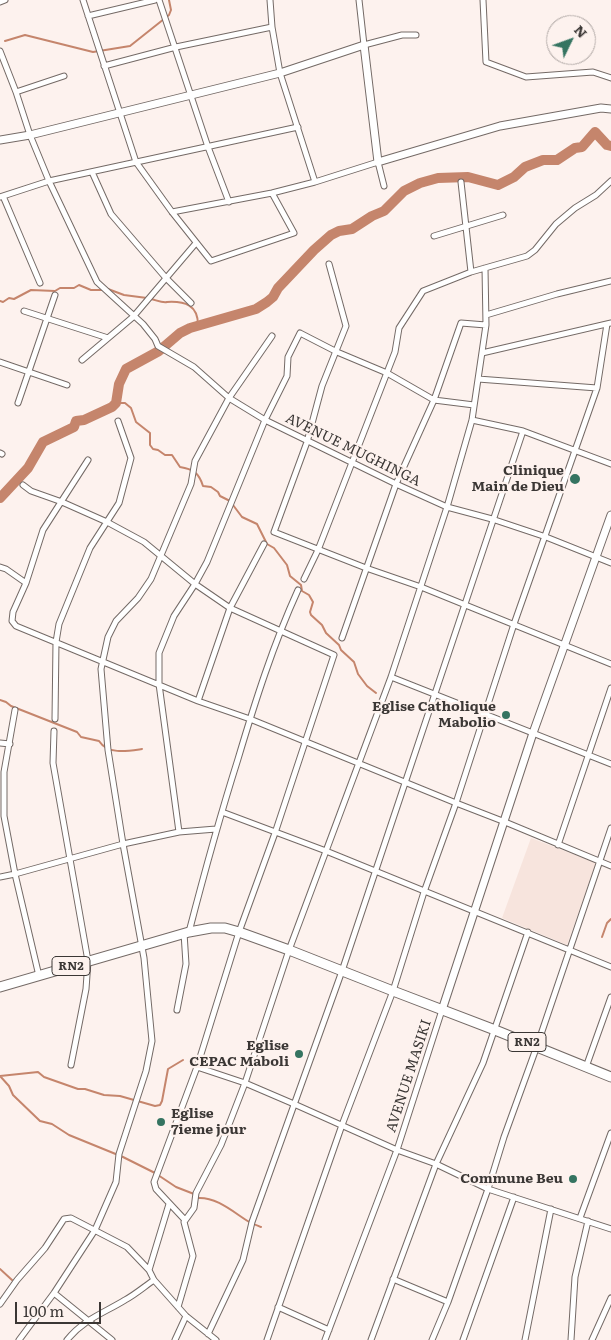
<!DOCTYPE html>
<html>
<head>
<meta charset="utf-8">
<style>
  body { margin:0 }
  #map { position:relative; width:611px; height:1340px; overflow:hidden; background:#fdf2ee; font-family:Literata,serif }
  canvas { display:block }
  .north { position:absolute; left:546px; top:15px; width:50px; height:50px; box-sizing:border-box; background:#fdf2ee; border:1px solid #afa7a4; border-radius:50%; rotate:48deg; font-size:14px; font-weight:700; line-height:20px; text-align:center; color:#3b3735 }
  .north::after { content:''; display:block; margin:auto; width:18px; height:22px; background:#357461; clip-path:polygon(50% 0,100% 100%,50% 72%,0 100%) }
  .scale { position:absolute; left:15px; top:1302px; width:86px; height:22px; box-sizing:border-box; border:2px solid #3b3735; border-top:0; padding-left:6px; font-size:15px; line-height:18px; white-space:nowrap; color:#3b3735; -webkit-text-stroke:4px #fdf2ee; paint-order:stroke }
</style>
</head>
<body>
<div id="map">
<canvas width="611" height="1340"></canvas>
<div class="north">N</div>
<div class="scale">100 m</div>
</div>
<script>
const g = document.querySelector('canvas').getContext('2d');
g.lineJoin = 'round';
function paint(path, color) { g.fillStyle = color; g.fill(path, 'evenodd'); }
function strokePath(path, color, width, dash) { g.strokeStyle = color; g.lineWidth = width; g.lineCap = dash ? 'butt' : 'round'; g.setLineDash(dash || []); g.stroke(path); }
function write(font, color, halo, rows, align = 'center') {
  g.font = font + ' Literata,serif'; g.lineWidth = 4.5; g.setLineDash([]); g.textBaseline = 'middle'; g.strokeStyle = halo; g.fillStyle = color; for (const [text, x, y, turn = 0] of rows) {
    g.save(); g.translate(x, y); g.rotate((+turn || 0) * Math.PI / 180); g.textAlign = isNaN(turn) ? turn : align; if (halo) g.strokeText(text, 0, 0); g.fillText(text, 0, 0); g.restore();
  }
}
paint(new Path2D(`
  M531,838L596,863L567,945L502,918Z`), '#f7e4dd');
strokePath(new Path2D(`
  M5,41L25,35L93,52L130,46L169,15L171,10L169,0
  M108,289L124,295L147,298
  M151,299C156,300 162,303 167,302C185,301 198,305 198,325
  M0,301L3,302L9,298L14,299L31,290L55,291L60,288H74L79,285L91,290H103
  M116,403H125L131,408L136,422L150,433V445L153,449L158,450L165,455H172L180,467C193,469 199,473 203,486L211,487L218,492L220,496L230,501L242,517L257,524L267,544L274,548L287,565L290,576L301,585L302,591L309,595L313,602L310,612L311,615L322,625L326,633L339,645L341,650L354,662L358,674L367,686L376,693
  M0,700L6,702L11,706L77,732L81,737L99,741C108,755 128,751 142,749
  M602,937L607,923L611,919
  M183,1060L168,1069L162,1101L160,1105L155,1106L120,1096L104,1095L85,1089H78L44,1077L38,1072L0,1076L9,1086L13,1095L40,1121L52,1124L69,1135L123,1157L155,1173L176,1187L194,1194L198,1198C216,1197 232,1211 246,1220C250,1223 256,1225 261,1227
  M0,1269L12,1280`), '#c5856c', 2);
strokePath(new Path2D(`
  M0,498L28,468L43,442L74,427L76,421L84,420L112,407L116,403L119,384L126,369L159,351L180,333L190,328L256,309L267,302L273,297L278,288L314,250L331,235L339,231L352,229L372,216L384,211L404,191L420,183L438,178L468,177L498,185L514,177L525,167L543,160H557L575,148L582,147L595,132L607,145L611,146`), '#c5856c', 10);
const street = new Path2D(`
  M83,0L136,162L172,212L211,261L294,233L272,193
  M159,0L208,147L229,202
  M270,0L272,27L280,73L315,182
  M359,0L364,45L402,35H416
  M483,0L486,62L526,77L593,72L611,78
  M0,2L5,0
  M88,16L155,0
  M0,51L16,92L30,135L49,181L97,282L143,324L155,339L158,346L194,367L229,398L265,420L396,484L447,507L492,519L546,537L611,563
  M104,66L176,47L272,27
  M16,92L64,76
  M92,172L111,214L166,278L191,303
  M461,182L471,272
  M3,196L40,283
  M0,197L49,181L298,127
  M172,212L272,193L315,182L378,162L384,186
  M434,236L503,215
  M329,264L346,326L322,386L307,442L274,532L366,568L421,587L611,664
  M24,311L108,338
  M486,315L557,294L611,281
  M482,353L611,323
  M82,360L133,317L196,243
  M0,362L67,385
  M478,379L597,388
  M18,403L55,295
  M472,420L523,431L611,464
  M0,453L2,454
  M88,460L43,530L26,583L13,612L12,621L16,626L198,701L250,719L456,803L505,822L611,866
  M23,485L31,491L62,502L107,522L144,542L195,584L230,608L334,655L275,833L239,932L197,1067L154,1182L156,1189L185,1220
  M0,567L6,569L26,583
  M304,579L318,550L395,352L399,328L423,291L471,272L527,256L535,250L556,224L575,208L596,195L611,181
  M342,638L396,484L434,400L461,323L486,325
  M391,677L611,764
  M198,701L230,608L264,544
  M15,710L4,772V816L15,874L39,976
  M55,719L56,642L59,624L90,548L119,503L131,458L118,421
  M54,731L53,763L88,961L86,989L71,1065
  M0,743L10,744
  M222,812L326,851L611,967
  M179,832L159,684V653L174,616L195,584L207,562L265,420L287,376L288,357L300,333L337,352L387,373L434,400L474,405
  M558,845L611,688
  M0,877L15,874L123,844L179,832L216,829
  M189,932C204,874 220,816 238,759C255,702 273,645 298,590
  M177,1010L186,964L184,933
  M197,1067L245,1083L294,1104L397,1150L436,1164L488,1189L611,1229
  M586,1067L611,997
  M580,1218L611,1133
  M149,1270L169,1204
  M393,1279L448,1302
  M54,1293L112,1340
  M0,1304L17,1280L45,1248L64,1219L71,1218L127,1247L149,1270L154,1280L186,1316L216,1340
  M178,1307L193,1256L184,1222L194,1208L196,1193L221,1145L245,1083L289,950L391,677L447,507L472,420L486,325L485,268
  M278,1307L329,1330
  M208,1334L243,1260L252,1222L342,971L523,431
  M19,1340L54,1293L95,1230L116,1182L119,1154L146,1071L152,1041L144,958L123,844L108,750L101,669L108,637L116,621L138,598L151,579L191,484L195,461L229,398L272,336
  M67,1340C84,1319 104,1313 125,1300C136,1294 145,1286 154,1280
  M175,1340L186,1316
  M267,1340L342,1125L393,991L424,892L456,803L514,624L597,388L607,324
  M325,1340L397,1150L442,1010
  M371,1340L436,1164L483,1063L528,932
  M432,1340L448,1302L488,1189L504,1137L537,1046L611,828
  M463,1340L514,1197
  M525,1340L551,1209
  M571,1340L575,1277L588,1221
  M592,1340L611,1298`);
const secondary = new Path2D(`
  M0,140L30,135L280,73L364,45L378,162L500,126L601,108L611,109
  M442,1010L533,733L611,515`);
const highway = new Path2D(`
  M0,987L189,932L211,928H225L239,932L289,950L393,991L495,1030L611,1077`);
strokePath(street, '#746a66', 7);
strokePath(secondary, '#746a66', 9);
strokePath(highway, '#746a66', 11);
strokePath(street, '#fff', 5);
strokePath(secondary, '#fff', 7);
strokePath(highway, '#fff', 9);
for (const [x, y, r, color] of [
  [575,479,6,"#357461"],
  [506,715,5,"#357461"],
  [299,1054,5,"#357461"],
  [161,1122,5,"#357461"],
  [573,1179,5,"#357461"]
]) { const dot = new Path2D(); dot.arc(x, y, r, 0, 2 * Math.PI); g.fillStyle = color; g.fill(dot); strokePath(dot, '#fdf2ee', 2); }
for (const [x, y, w] of [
  [71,966,38],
  [527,1042,38]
]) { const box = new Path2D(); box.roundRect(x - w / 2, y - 9.5, w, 19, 4); g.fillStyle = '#fdf2ee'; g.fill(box); strokePath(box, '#3b3735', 1); }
write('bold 12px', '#3b3735', null, [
  ["RN2",71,966],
  ["RN2",527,1042]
]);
write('14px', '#3b3735', '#fdf2ee', [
  ["AVENUE MUGHINGA",353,450,26],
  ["AVENUE MASIKI",409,1076,-72]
]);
write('bold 14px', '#3b3735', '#fdf2ee', [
  ["Clinique",564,471],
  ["Main de Dieu",564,487],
  ["Eglise Catholique",496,707],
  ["Mabolio",496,723],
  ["Eglise",289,1046],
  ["CEPAC Maboli",289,1062],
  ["Eglise",171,1114,"left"],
  ["7ieme jour",171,1130,"left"],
  ["Commune Beu",563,1179]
], 'right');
</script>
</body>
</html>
